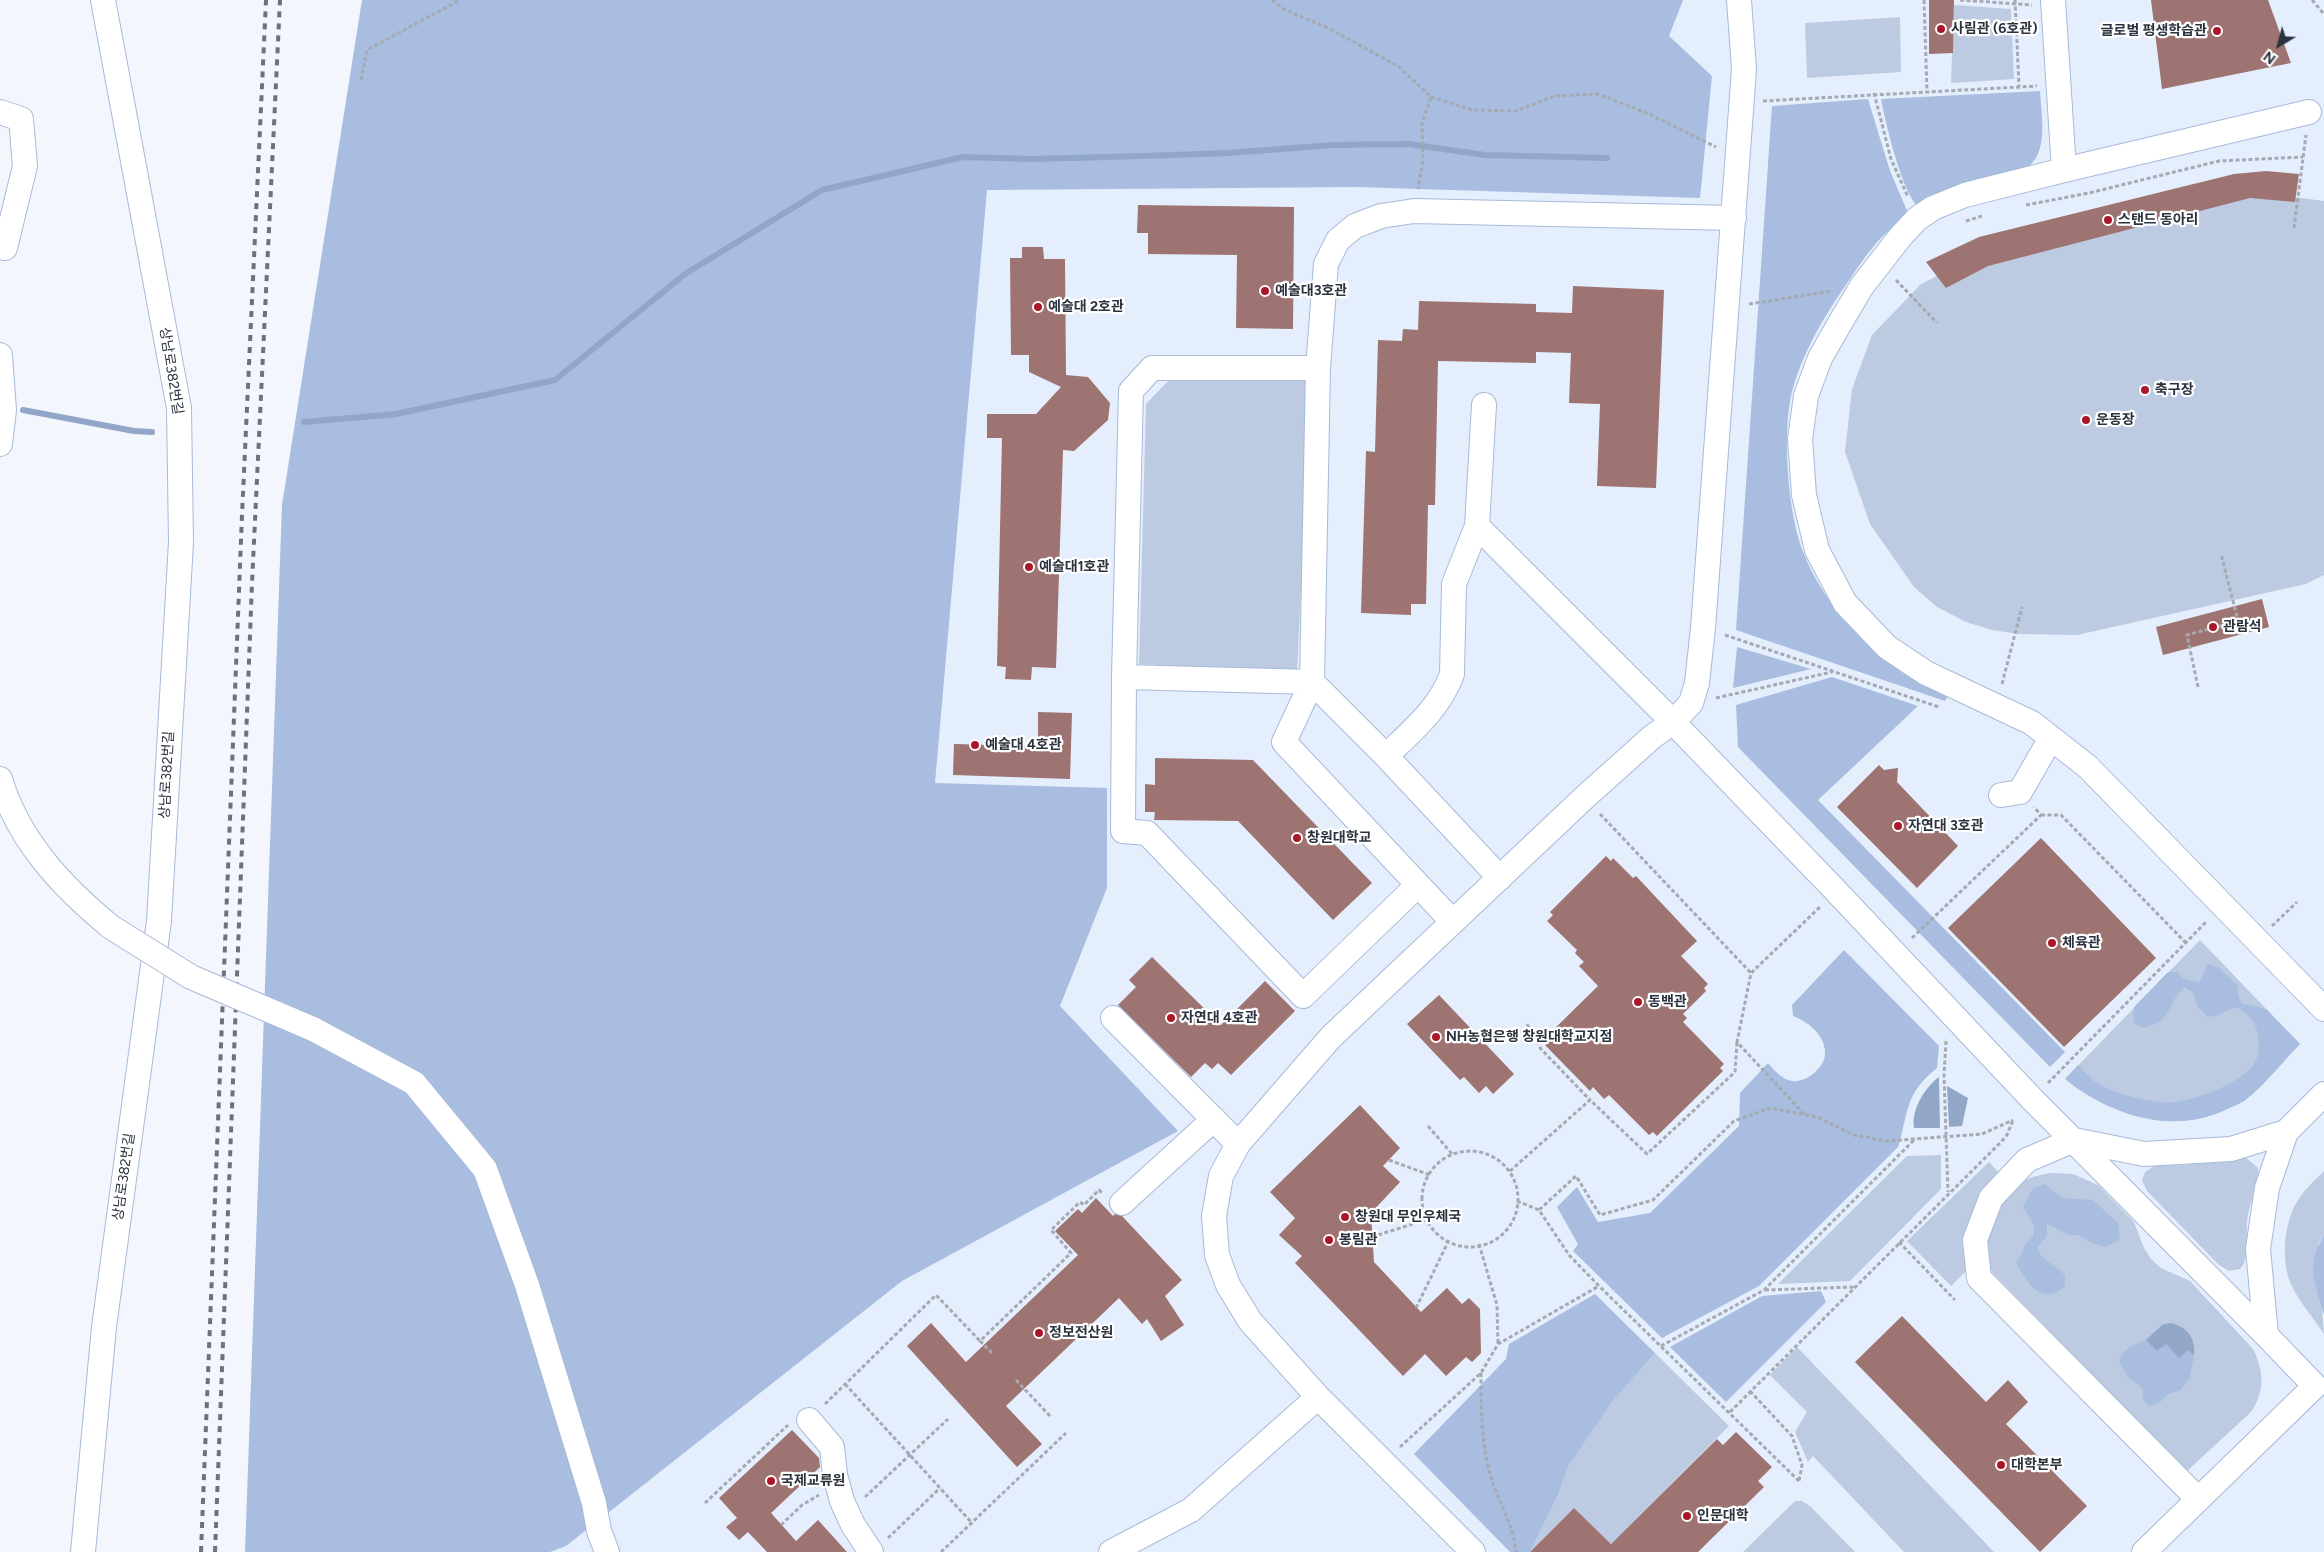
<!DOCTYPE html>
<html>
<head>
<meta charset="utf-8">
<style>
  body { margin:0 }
  #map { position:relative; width:2324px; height:1552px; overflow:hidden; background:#f3f7fd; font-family:Figtree,sans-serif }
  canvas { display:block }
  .north { position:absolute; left:2254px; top:20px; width:50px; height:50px; -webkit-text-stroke:4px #fff; paint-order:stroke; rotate:217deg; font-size:14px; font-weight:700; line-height:20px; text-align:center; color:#2c333f }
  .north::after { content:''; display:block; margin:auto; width:18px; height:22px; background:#2c333f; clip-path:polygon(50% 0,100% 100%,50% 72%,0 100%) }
</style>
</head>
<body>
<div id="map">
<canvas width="2324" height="1552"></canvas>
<div class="north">N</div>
</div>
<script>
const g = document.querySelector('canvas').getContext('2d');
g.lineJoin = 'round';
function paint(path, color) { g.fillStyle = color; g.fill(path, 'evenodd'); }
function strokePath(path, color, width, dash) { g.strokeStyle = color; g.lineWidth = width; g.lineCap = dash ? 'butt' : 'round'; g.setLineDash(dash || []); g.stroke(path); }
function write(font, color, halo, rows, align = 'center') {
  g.font = font + ' Figtree,"Noto Sans KR",sans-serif'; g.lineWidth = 4.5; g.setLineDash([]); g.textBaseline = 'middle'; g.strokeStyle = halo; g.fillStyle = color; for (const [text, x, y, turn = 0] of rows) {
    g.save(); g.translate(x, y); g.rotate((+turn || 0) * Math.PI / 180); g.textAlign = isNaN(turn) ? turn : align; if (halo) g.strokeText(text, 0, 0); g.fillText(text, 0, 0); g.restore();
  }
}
paint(new Path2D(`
  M362,0H2324V1171L2297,1201L2288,1227L2286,1257V1272L2291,1284L2324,1334V1552H245L282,505Z`), '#e5eefd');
paint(new Path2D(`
  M1954,5L2011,9L2014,79L1951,83Z
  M1900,17L1901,72L1807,78L1805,23Z
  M2241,190L2324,201V575L2306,584L2077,635L2019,634L1992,630L1966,622L1937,607L1914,587L1870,524L1845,452L1852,389L1872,335L1921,284L1979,255Z
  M1311,375L1297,672L1139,664L1146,404L1172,377Z
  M2200,940L2300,1044C2282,1062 2265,1085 2244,1101C2239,1104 2233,1107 2227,1109C2173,1136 2110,1115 2065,1079Z
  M1941,1155V1189L1850,1281L1778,1284L1907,1156Z
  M2245,1157L2258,1168C2260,1186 2248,1204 2247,1222C2246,1236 2250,1259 2240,1269L2229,1271L2219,1265L2147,1191L2142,1180L2145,1172L2154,1166L2185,1165Z
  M1989,1162L2000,1174L1974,1211L1968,1224L1965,1239L1968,1269L1951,1286L1907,1241Z
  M2324,1171V1235L2318,1244L2324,1334C2313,1317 2298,1301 2290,1282C2281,1259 2284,1221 2298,1200C2305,1189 2315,1180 2324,1171Z
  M2050,1173L2073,1174L2098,1185L2134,1222L2144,1248L2151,1259L2161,1268L2190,1281L2253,1349C2264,1371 2265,1392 2251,1412L2187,1471L1993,1273C1991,1270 1988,1266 1987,1263C1978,1239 2001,1197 2021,1183C2029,1177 2040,1175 2050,1173Z
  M1797,1347L1994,1552H1904L1813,1456L1808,1462L1795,1432L1807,1412L1770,1375Z
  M1655,1353L1729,1426L1611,1544L1574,1508L1530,1552L1558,1495L1568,1467L1612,1402Z
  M1795,1501H1802L1811,1507L1855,1552H1743Z`), '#bccbe2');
paint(new Path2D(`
  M362,0H1683L1669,36L1712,76L1700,198L1357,187L987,190L935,783L1107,788V888L1060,1006L1178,1131L902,1281L566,1546L550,1552H245L282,505Z
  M2040,91C2041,115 2050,154 2025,169L1922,205H1916C1900,184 1886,125 1881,99Z
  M1868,99L1890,171L1908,213V217C1877,234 1861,264 1841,292C1820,323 1797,364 1790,401C1783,442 1788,516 1804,554C1822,601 1868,653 1911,678C1923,684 1938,687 1950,692L1945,701L1736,630L1772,106Z
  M1737,647L1811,669L1733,688Z
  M1832,677L1918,706L1818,800L2065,1052L2050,1067L1738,747L1736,705Z
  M1844,950L1939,1046L1937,1068C1904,1094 1909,1112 1898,1147L1759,1286L1662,1338L1573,1251L1578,1244L1557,1207L1577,1187L1598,1222L1650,1213L1739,1126L1740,1093L1768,1063C1774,1070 1780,1077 1788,1080C1804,1086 1827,1067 1825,1051C1824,1034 1807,1021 1793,1016L1792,1005Z
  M2208,964L2219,968L2238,986V996L2242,1003L2266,1009L2300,1044C2282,1062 2265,1085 2244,1101C2239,1104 2232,1106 2227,1109C2173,1136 2110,1115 2065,1079L2078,1065C2083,1070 2088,1076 2094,1081C2111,1093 2139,1100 2160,1102C2183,1106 2240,1085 2254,1064C2259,1056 2260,1045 2258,1035C2255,1020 2248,1013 2235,1007L2219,1015L2208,1017L2198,1007L2193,993L2185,987C2165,1004 2174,1022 2142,1028L2133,1022L2134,1007L2168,972H2177L2183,978L2199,983Z
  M2045,1184L2062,1198L2093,1200L2118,1223L2120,1239L2106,1247L2092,1243L2078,1235H2069L2047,1224V1236L2037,1248L2042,1257L2065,1275V1286C2042,1308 2026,1282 2016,1262L2021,1256L2025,1245L2033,1236L2034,1225L2023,1207L2033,1188Z
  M2324,1235V1315C2316,1284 2304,1266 2324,1235Z
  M1821,1291L1826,1302L1726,1402L1670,1347L1762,1296Z
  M1595,1294L1655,1353L1612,1402L1568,1467L1558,1495L1530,1552H1510L1414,1454L1506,1359L1509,1344Z
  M2146,1340L2157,1351L2166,1344L2188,1350L2194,1355L2190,1377L2181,1390L2169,1394L2160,1402L2149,1406L2143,1399V1389L2128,1377L2119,1362C2123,1348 2134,1344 2146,1340Z`), '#a8bddf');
paint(new Path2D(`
  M1939,1077L1940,1128H1914C1911,1110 1925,1087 1939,1077Z
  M1947,1086L1968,1098L1962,1126L1949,1127Z
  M2170,1323C2187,1326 2196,1339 2194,1355L2188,1350L2179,1358L2166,1344L2157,1351L2146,1340L2162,1325Z`), '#92a6c7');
strokePath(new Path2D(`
  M23,410L134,431L152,432
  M304,422L396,414L555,380L685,274L822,190L963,157L1034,159L1144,156L1229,153L1333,145L1408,144L1485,155L1607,158`), '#92a6c7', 6);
paint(new Path2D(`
  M1929,0H1954L1953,53L1929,54Z
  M2151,0H2268L2291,63L2162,89Z
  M2266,171L2299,174L2295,202L2250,198L1988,266L1946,288L1926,262L1979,237L2234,174Z
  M1138,205L1294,207L1293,329L1236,328L1237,255L1148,254V233H1137Z
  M1022,247H1043L1044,259H1065L1066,375L1088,377L1110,403L1108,420L1074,451L1063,450L1056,668L1032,667L1031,680L1005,679L1006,667L997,666L1002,438H987V414H1036L1061,387L1029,372V355H1011L1010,258H1022Z
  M1573,286L1664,290L1656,488L1597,486L1600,404L1569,403L1571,353L1536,352V363L1438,361L1435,505H1428L1426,604H1411V615L1361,613L1366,451L1375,452L1378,340L1402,341L1403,329L1418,330L1419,301L1536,304V312L1572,313Z
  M2262,599L2269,627L2163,655L2156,627Z
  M1038,712L1072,713L1070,779L953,775L954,744L1038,746Z
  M1155,758L1253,760L1372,883L1333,920L1238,821L1154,820L1155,812H1145V784L1155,785Z
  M1879,765L1884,770L1898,768L1897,782L1958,846L1917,888L1837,807Z
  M2041,838L2156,958L2064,1047L1948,928Z
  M1606,856L1611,861L1613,858L1633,878L1636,876L1697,941L1681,956L1708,984L1704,988L1706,991L1683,1014L1687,1018L1683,1022L1724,1064L1720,1068L1723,1071L1657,1136L1653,1132L1649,1135L1609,1095L1604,1099L1593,1087L1590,1091L1545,1045L1548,1043L1544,1039L1598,986L1579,966L1584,962L1575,953L1577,950L1547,921L1553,915L1550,912Z
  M1152,957L1221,1025L1265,981L1295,1011L1231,1075L1218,1063L1212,1069L1205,1063L1191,1077L1118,1005L1136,987L1129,980Z
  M1439,995L1514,1074L1493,1094L1486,1086L1479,1093L1464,1077L1460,1080L1407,1024Z
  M1360,1105L1400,1148L1383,1166L1400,1182L1371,1213L1374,1262L1421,1312L1447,1288L1462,1304L1469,1298L1480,1309L1481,1353L1472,1362L1466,1357L1446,1376L1425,1354L1403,1376L1295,1263L1302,1256L1279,1235L1295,1218L1270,1192Z
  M1096,1198L1113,1216L1115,1214L1122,1216L1182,1280L1165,1296L1184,1325L1161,1341L1147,1319L1142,1324L1119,1298L1006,1406L1042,1444L1017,1467L907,1346L931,1323L966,1362L1078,1255L1055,1231L1078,1209L1082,1213Z
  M1902,1316L1986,1402L2008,1380L2028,1402L2006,1424L2087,1506L2040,1552L1855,1362Z
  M792,1430L819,1458L820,1467L771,1513L796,1541L818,1520L847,1552H767L748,1532L739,1540L726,1527L737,1518L719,1498Z
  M1736,1432L1772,1467L1758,1481L1764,1487L1698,1552H1530L1574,1508L1611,1544L1717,1439L1723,1445Z`), '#9d7471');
const minor = new Path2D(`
  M2053,0L2064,170
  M0,112L21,119L25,166L5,248
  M2309,112L2064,170L1965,195L1933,208L1917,219L1901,236L1862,286L1840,323L1820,358L1806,396L1800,439L1804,495L1817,550L1845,603L1887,647L1926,673L2032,723L2088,767L2324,1009
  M0,355L4,410L0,444
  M1318,368H1152L1131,391L1124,677L1123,831L1147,833L1303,996L1418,885
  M1477,526L1673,722L1836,891L2032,1099L2266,1335
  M1124,677L1312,682L1386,756L1500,878
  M1386,756C1412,731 1440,708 1452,674L1454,584L1477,526L1484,405
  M0,779C18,840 62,887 111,927
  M2001,795L2020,792L2051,738
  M1453,922L1284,742L1312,682L1318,368L1326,264L1338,240L1355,226L1381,216L1414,211L1734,218
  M1113,1018L1238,1144
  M313,1029L414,1083L485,1169L527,1285L594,1503L599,1531L607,1552
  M1122,1203L1214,1119
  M809,1420L832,1447L835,1475L842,1501L853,1525L871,1552
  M2198,1499L1979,1278L1975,1240L1991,1198L2027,1160L2074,1140L2144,1154L2231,1149L2286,1132
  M83,1552L104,1327L159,921L181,542L179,408L103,0
  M1111,1552L1191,1510L1318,1397
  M1473,1552L1318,1397L1250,1321L1228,1285L1217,1255L1214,1216L1221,1176L1238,1144L1331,1037L1585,797L1652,737L1673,722L1691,703L1697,683L1703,628L1744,69L1739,0
  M2144,1552L2315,1386L2266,1335L2258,1249L2267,1188L2286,1132L2324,1094`);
strokePath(minor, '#a7bad8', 26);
strokePath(new Path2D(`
  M1272,0L1285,10L1328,28L1398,66L1431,97L1422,123L1423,160L1418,189
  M1924,0L1927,91
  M1960,0L2032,5
  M2015,0L2019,86
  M2312,0L2324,14
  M361,80L367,50L460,0
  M1874,93L1891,159L1908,197
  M1431,97L1472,110L1515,111L1555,96L1598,94L1649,114L1716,147
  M1763,101L2037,86
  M2026,205L2089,193L2219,161L2303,157
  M1966,221L1982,216
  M2294,228L2306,135
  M1896,280L1937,323
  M1749,304L1832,291
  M1725,635L1939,707
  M2002,684L2022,607
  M2198,687L2187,635L2238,621L2221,554
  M1716,698L1832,672
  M1600,814L1751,973
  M2041,815H2061L2185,942
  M2272,926L2297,902
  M1912,938L2041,815L2034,807
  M1527,1024L1541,1049L1590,1100
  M1946,1041L1944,1076L1948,1192
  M2048,1083L2207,921
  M1804,1114L1737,1042L1751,973L1821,906
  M1428,1126L1453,1155
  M1422 1199a48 48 0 1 1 96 0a48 48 0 1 1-96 0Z
  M1389,1160L1430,1175
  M1510,1171L1590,1100L1647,1154L1735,1072L1737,1042
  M1517,1201L1539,1210
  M1372,1237L1428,1219
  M1899,1242L1955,1300
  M1479,1244L1497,1305L1498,1343
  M1765,1290L1854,1287
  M1416,1308L1449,1240
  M1661,1346L1764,1290L1915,1139
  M992,1353L980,1341L1071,1253L1051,1230L1080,1202L1084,1205L1099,1190L1103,1194
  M1481,1373C1481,1407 1481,1442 1490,1474C1497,1500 1514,1525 1516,1552
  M1016,1380L1050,1416
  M845,1384L972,1523
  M1750,1391L1792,1436L1802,1465L1799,1481
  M825,1404L936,1295L980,1341
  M1730,1412L2001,1142L2007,1135L2013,1120
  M1400,1447L1481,1373L1498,1344L1599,1286
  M1799,1481L1599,1286L1569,1255L1539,1210L1576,1176L1600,1215L1653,1200L1734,1121L1770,1108L1817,1117L1854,1135L1887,1141L1982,1134L2013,1120
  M865,1497L948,1419
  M705,1503L788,1425
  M781,1525L802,1505L819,1495
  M888,1538L940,1488
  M941,1552L1066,1433`), '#a5aab2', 3, [4, 2.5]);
strokePath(minor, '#fff', 24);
strokePath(new Path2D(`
  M201,1552L242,515L266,0
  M215,1552L252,583L280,0`), '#6c727c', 4, [6, 6]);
const minorBridge = new Path2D(`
  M111,927L191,977L313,1029`);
strokePath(minorBridge, '#a7bad8', 26, []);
strokePath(minorBridge, '#fff', 24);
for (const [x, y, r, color] of [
  [1941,29,5,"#ab1629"],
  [2217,31,5,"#ab1629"],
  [2108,220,5,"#ab1629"],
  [1265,291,5,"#ab1629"],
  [1038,307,5,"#ab1629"],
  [2145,390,5,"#ab1629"],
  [2086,420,5,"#ab1629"],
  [1029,567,5,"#ab1629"],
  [2213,627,5,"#ab1629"],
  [975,745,5,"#ab1629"],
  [1898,826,5,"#ab1629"],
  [1297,838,5,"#ab1629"],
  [2052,943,5,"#ab1629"],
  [1638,1002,5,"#ab1629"],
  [1171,1018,5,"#ab1629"],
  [1436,1037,5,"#ab1629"],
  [1345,1217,5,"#ab1629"],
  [1329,1240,5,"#ab1629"],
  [1039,1333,5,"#ab1629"],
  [2001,1465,5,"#ab1629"],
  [771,1481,5,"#ab1629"],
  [1687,1516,5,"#ab1629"]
]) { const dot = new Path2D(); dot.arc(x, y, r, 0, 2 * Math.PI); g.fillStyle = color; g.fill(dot); strokePath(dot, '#fff', 2); }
write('bold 14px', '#2c333f', '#fff', [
  ["사림관 (6호관)",1951,29],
  ["글로벌 평생학습관",2207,31,"right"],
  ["스탠드 동아리",2118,220],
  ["예술대3호관",1275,291],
  ["예술대 2호관",1048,307],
  ["축구장",2155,390],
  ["운동장",2096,420],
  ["예술대1호관",1039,567],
  ["관람석",2223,627],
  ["예술대 4호관",985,745],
  ["자연대 3호관",1908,826],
  ["창원대학교",1307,838],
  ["체육관",2062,943],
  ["동백관",1648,1002],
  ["자연대 4호관",1181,1018],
  ["NH농협은행 창원대학교지점",1446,1037],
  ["창원대 무인우체국",1355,1217],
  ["봉림관",1339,1240],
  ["정보전산원",1049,1333],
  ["대학본부",2011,1465],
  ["국제교류원",781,1481],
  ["인문대학",1697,1516]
], 'left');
write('14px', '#2c333f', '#fff', [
  ["상남로382번길",171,371,81],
  ["상남로382번길",167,775,-87],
  ["상남로382번길",124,1177,-82]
]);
</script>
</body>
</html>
